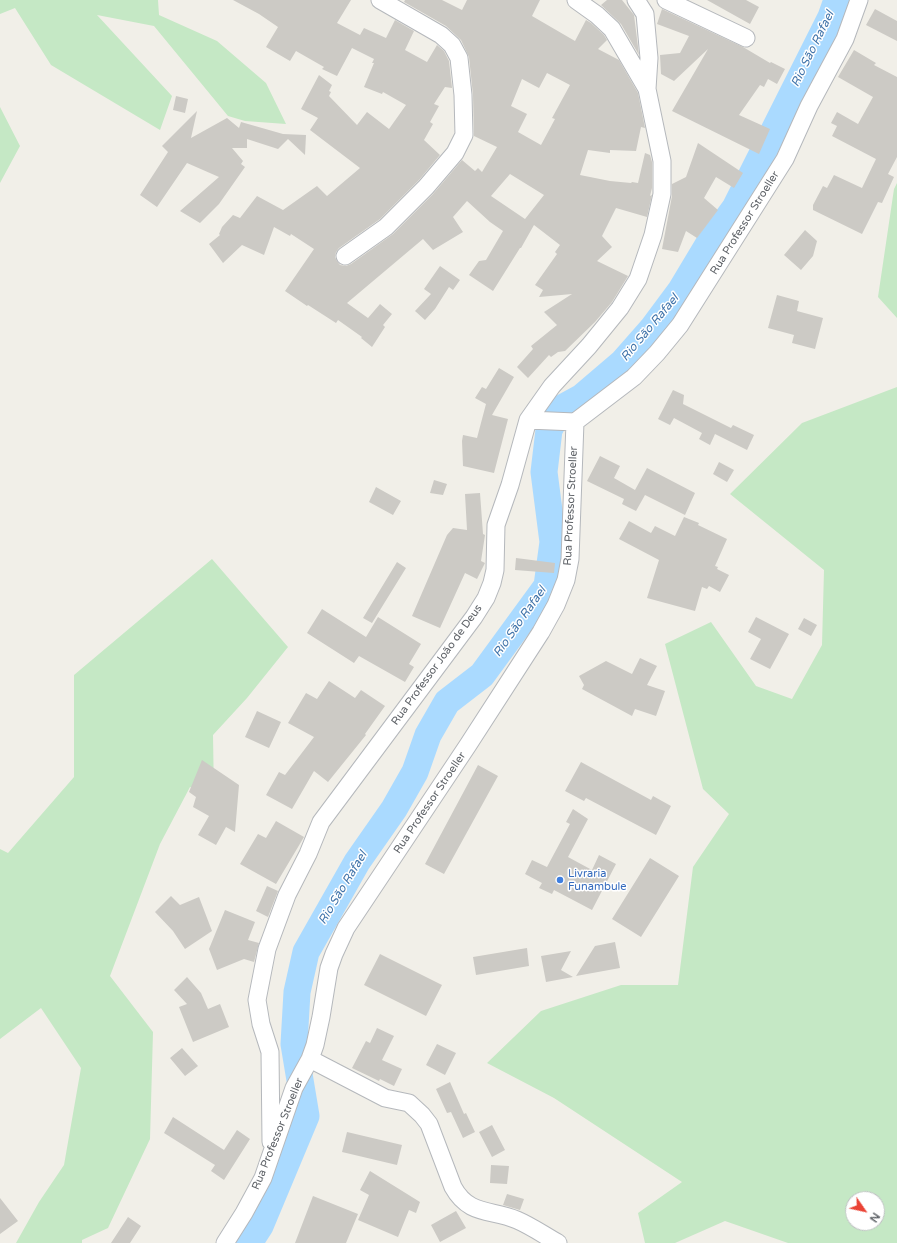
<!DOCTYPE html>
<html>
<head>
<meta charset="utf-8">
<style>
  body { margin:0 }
  #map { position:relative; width:897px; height:1243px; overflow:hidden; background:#f1efe8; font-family:"Varela Round",sans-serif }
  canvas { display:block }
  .north { position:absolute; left:845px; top:1191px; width:40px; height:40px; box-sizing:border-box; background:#fff; border:1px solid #bfc1c3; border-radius:50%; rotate:124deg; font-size:11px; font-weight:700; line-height:16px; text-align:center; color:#5f6368 }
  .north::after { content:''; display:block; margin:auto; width:14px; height:18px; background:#ea4335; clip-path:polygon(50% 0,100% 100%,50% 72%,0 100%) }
</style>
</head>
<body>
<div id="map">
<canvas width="897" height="1243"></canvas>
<div class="north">N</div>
</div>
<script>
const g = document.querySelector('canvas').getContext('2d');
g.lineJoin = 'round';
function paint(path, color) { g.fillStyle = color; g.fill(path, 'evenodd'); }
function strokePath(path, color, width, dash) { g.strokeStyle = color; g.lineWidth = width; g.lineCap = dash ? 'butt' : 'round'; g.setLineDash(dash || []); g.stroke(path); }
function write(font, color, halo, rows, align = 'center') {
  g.font = font + ' "Varela Round",sans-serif'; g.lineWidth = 3; g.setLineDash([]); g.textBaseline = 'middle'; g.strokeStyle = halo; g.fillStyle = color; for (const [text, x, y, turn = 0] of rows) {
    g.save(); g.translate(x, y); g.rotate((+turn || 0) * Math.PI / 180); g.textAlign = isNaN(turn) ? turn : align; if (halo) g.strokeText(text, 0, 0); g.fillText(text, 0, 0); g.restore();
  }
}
paint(new Path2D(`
  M0,0H158L159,15L217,41L266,83L286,124L245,121L228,116L154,26L97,15L172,96L160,130L51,65L15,8L0,14Z
  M0,107L20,146L0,183Z
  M897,183V318L878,297L894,189Z
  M897,387V1243H788L725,1221L675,1243H645L638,1213L682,1182L554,1098L487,1063L541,1011L621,985H678L693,867L729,814L703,789L665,644L711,622L756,686L792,699L822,645L824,570L730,494L802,423ZM853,1199H877V1223H853Z
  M212,559L288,647L247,698L213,735L214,796L190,787L160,844L110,976L153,1032L150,1139L108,1228L82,1240V1243H16L39,1202L64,1165L81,1068L41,1008L0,1039V849L8,853L74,777V675Z`), '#c5e8c5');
strokePath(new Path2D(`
  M249,1243L260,1226L306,1116L294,1044L297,992L306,952L357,862L394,809L415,772L428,735L447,702L482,675L547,586L553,542L544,472L549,430L560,409L582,397L623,362L652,329L681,290L708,245L735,208L831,17L837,0`), '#aadaff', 27);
paint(new Path2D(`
  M233,0H351L337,23L360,35L364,28L386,38L395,20L414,31L405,50L427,62L437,45L444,51L449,61L452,88L445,87L434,104L439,106L430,122L433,124L424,140L440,155L419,180L380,219L339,248L336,252L335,257L337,261L340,265L346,266L351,264L393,234L433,194L462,160L475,171L478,168L482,172L497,147L474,136L473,95L469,57L461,40L446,26L404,2L405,0H442L462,10L467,0H540L532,16L575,41L586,20L591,23L604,35L607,40L598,49L619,60L638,93L645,128L641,127L636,151L610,150V153L588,150L580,175L610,181L631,183L632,182L638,183L645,153L650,155L652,162V188L650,196L652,195L647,217L616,208L602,236L612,247L597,261L628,276L612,302L595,322L565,351L558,352L551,357L549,355L528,378L517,367L533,349L531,346L557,325L544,312L572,294L539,297L543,290L535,285L557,254L555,252L560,245L534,225L521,248H520L493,291L469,275L479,261L486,260L503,231L490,222L467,201L453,217L463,232L433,250L423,239L347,303L368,318L380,304L392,314L383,325L385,327L372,347L361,338L362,337L338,320L336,323L308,305L307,306L285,291L314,249L291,234L290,236L274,227L264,255L242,245L223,263L209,244L220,235L219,234L222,227L233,215L240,218L257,196L283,210L317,186L327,196L360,168L310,130L318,118L301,109L319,75L332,85L329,91L331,92L329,96L357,125L367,112L389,129L406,105L383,92L382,94L364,87L374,63H372L374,59L352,48L337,76L322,69L324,67L296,51L290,61L266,47L278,27L259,14ZM547,73L570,85L552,118L555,119L541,145L518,132L527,114L511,106L522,79L539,88ZM510,174L544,195L525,219L491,196Z
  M607,0H622L634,15L639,55L621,24L601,5Z
  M707,0H746L759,7L750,24Z
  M662,9L743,47L770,63L771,62L785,69L777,84L768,79L764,87L760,85L739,115L770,129L759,154L672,111L708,49L674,81L661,74L660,55L680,53L689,36L657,24Z
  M875,9L897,21V41L866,25Z
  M854,50L876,63L874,65L897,77V157L888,174L894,177L882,203L878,202L862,234L813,210V205L823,186L827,188L834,175L862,188L876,159L832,136L837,126L831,123L837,112L858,124L873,97L838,77Z
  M176,96L188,99L185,113L173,110Z
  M197,111L191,138L227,118L239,128L241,122L283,134L306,135L305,155L288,139L278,149L247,139V148H232L243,161L241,164L245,167L219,204L200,223L180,211L219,177L187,163L157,207L140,195L168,152L162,146Z
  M698,143L743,173L734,188L716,177L704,198L718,210L697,238L686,231L678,252L662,249L672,196V184L686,177Z
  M805,230L817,241L813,256L801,270L784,255Z
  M440,266L460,280L453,290L449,287L435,309L425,320L415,311L431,294L424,289Z
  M777,295L799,301L797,311L823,318L815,349L792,343L794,335L768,328Z
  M499,368L514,377L492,415L508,419L494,473L463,466L462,441L463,435L477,438L486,404L475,398L482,387L486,389Z
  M673,390L684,395L683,404L731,428L733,425L754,435L747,450L715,434L710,445L699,439L702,433L674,418L670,425L658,419Z
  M600,456L620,466L614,478L635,490L647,468L695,493L685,515L645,495L636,511L622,504L624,499L587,481Z
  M719,462L734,470L727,482L713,474Z
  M434,480L447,484L443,495L430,493Z
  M376,487L401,501L393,515L369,502Z
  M480,493L483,534L485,535L481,561L485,563L477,579L465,573L440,628L412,616L447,535L453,528L467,530L465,494Z
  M684,517L699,523L698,525L727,539L715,566L718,567L717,569L729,575L720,592L709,586L707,589L702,587L695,611L647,598L659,560L619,539L629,521L651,533L655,526L675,536Z
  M516,558L555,563L554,573L515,570Z
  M397,562L406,568L372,623L363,618Z
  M322,609L366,637L378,617L421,644L409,664L414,667L405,682L359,656L354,663L307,633Z
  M756,617L789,634L770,669L750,659L761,639L748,632Z
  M804,618L817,625L811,636L798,629Z
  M640,658L657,666L647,685L665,691L656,716L635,709L632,716L582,689L584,685L579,676L606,661L632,674Z
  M329,681L355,698L361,690L385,706L365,734L366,735L328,782L314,771L292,809L266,795L279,772L285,775L314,737L288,723L306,693L317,699Z
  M257,711L281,722L269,748L245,737Z
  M202,760L239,785L235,832L226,827L216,845L198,835L209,816L193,807L196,797L189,792Z
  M581,762L651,800L653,796L671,806L656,835L586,798L584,801L565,791Z
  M478,765L498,776L444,874L425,864Z
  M573,809L588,819L568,857L592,870L599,855L616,864L592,910L554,890L552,894L539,888L542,883L525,874L532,860L547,867L570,824L566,822Z
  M276,821L304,837L276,884L240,864L258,834L266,838Z
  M650,858L679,876L641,937L612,919Z
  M267,886L278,891L268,917L256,911Z
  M171,896L180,905L199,897L212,931L185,949L173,931L155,912Z
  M225,910L255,922L248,940L259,943L254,962L244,959L217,970L209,949Z
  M615,942L620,968L576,976L595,946Z
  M527,948L529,966L476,975L473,957Z
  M571,951L561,970L573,977L546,982L541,956Z
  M380,954L442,985L426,1016L364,985Z
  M187,977L201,993L208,1009L220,1004L229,1027L193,1042L179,1007L187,1004L174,990Z
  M377,1028L394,1036L382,1060L402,1069L394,1086L380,1079L379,1081L352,1068L366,1041L370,1043Z
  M437,1044L456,1053L445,1075L426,1065Z
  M182,1048L198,1066L185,1076L170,1058Z
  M450,1082L464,1114L466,1113L475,1132L463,1138L451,1112L447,1113L436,1089Z
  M173,1117L224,1150L237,1130L250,1139L224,1180L211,1171L215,1165L164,1133Z
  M492,1125L505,1150L492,1157L479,1132Z
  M347,1132L402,1145L397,1165L342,1152Z
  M491,1165L509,1166L507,1184L490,1183Z
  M370,1171L420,1202L416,1213L409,1210L398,1237L358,1220L369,1195L360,1190Z
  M507,1194L524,1199L520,1210L503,1205Z
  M313,1196L358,1214L346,1243H295Z
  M0,1198L18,1221L0,1234Z
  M456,1211L466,1228L440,1242L431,1225Z
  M128,1217L141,1226L130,1243H111Z`), '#cccac5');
const minor = new Path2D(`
  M576,0L597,15L612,29L647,89
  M666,0L746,38
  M345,256L386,227L426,187L455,153L464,135L463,95L459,58L452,45L441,35L380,0
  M528,420L575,422
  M310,1059L385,1098L409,1103L422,1115L429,1124L453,1187C469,1216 491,1209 517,1220C531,1226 544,1235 558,1243
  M271,1142L270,1052L261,1024L257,1000L267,949L287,895L308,854L321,822L474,617L486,598L492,583L495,570L496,525L510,485L528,420L552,386L589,346L620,308L638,279L653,235L662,194V161L647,89L649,58L645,14L636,0
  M225,1243L244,1213L263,1178L294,1088L310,1059L315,1045L321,1017L329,968L334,954L346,928L468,745L541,632L556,605L566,580L570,559L575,422L634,377L657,353L680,325L785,159L809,106L845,39L859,0`);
strokePath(minor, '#b5b8bc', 19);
strokePath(minor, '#fff', 17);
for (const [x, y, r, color] of [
  [560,880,4,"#3f7fe0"]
]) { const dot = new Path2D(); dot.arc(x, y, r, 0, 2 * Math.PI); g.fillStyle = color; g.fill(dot); strokePath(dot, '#fff', 1.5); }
write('11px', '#5f6368', '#fff', [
  ["Rua Professor Stroeller",745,223,-58],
  ["Rua Professor Stroeller",571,506,-87],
  ["Rua Professor João de Deus",437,665,-54],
  ["Rua Professor Stroeller",430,803,-56],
  ["Rua Professor Stroeller",278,1134,-68]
]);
write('11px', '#366cbe', '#fff', [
  ["Livraria",568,874],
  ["Funambule",568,887]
], 'left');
write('italic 12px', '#4174aa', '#fff', [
  ["Rio São Rafael",813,49,-64],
  ["Rio São Rafael",650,328,-50],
  ["Rio São Rafael",520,622,-55],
  ["Rio São Rafael",343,888,-59]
]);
</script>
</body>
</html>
